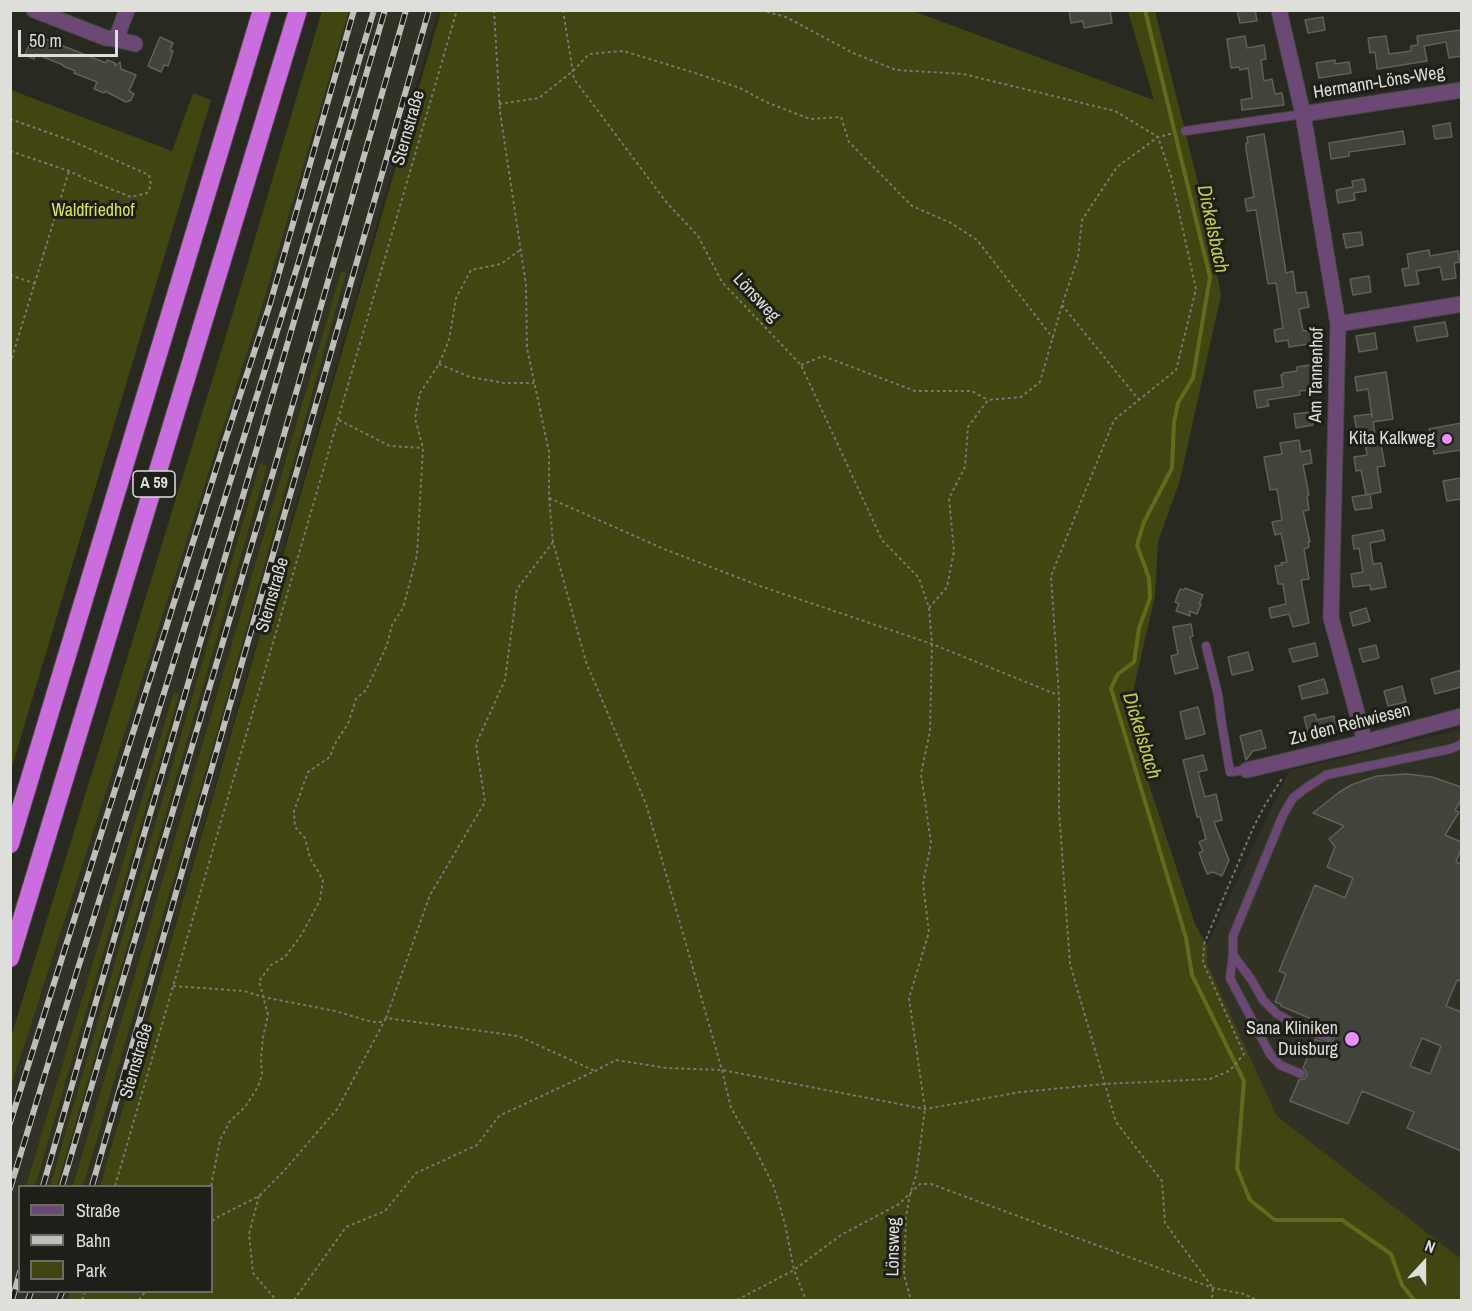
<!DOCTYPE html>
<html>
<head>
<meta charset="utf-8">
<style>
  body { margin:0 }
  #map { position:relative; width:1472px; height:1311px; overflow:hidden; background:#282921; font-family:"Archivo Narrow",sans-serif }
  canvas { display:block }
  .frame { position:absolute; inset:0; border:12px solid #dedfda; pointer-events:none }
  .legend { position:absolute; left:18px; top:1185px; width:195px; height:108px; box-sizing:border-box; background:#1e1f18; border:2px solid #6b6c66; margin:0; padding:8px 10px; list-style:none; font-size:18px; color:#dedfda }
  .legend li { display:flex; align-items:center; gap:12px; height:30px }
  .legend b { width:30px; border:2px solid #6b6c66 }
  .north { position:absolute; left:1394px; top:1233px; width:60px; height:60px; -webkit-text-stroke:4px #1e1f18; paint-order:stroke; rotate:21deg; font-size:16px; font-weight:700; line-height:24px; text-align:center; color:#dedfda }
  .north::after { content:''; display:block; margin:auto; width:21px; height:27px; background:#dedfda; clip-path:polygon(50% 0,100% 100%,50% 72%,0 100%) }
  .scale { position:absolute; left:18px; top:30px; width:100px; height:27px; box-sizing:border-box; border:3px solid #dedfda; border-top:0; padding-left:8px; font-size:18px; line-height:21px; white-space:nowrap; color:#dedfda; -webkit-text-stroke:4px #1e1f18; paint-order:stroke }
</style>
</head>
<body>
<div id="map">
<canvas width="1472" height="1311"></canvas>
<div class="frame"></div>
<ul class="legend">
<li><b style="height:8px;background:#6c4874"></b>Straße</li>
<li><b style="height:8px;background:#bebfb9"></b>Bahn</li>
<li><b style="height:16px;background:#414511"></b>Park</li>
</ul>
<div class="north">N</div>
<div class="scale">50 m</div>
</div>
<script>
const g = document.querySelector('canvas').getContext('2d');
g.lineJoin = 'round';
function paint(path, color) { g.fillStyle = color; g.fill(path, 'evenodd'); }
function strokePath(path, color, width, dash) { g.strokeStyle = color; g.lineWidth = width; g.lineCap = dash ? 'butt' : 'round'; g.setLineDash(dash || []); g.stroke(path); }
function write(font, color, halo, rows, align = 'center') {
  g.font = font + ' "Archivo Narrow",sans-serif'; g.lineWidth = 6; g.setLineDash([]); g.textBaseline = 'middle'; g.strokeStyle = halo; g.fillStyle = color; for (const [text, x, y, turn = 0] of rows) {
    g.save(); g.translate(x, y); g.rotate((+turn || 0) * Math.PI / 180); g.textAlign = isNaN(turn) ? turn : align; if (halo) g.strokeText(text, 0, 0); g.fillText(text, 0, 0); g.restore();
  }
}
paint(new Path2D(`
  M349,11H438L100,1186H20V1292H70L67,1300H11V1087L263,303Z
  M1461,729V1259L1277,1116L1207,963V945L1289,771Z`), '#313225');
paint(new Path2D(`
  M322,11H349L263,303L11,1087V1037L238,296Z
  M441,11H913L1154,100L1128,11H1155L1202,199L1221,295L1180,480L1158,542L1155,596L1127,718L1195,924L1207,945V963L1277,1116L1461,1259V1300H67L70,1292H212V1186H100Z
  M11,90L172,151L193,93L211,100L11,770Z
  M341,272L346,273L224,708L83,1186H73Z
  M260,464L267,466L57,1186H50Z
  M174,692L179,694L35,1186H26Z`), '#414511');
strokePath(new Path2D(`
  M1145,10L1210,277L1193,378L1178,403L1174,423L1172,468L1144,522L1137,545L1149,578L1150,598L1139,628L1134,662L1118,674L1111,688L1186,938L1192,975L1244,1081L1237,1168L1250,1200L1275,1220H1342L1391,1254L1402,1285L1414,1300`), '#63691d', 4);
const building = new Path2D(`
  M1069,10H1110L1112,23L1084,28L1083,21L1071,23Z
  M1237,10H1255L1257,21L1240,23Z
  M1323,17L1325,30L1308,33L1305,20Z
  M1461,30V56L1449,58L1446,42L1424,46L1427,61L1377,69L1375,52L1370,53L1368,38L1386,36L1389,54L1411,51V46L1418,45L1417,36Z
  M33,34L106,63L107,60L115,63V66L120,62L121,69L136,75L129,91L134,94L131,100L126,102L105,91L104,93L94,89L97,82L74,73L75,71L63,66V65L36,54L34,59L25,55Z
  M1245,36L1247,48L1264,45L1266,59L1261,60L1264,81L1272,79L1275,94L1282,93L1284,105L1242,110L1241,100L1252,98L1248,68L1240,70L1239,67L1231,68L1227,39Z
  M160,37L173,43L170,50L173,51L168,66L164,65L161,72L148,66Z
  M1335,60V64L1349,62L1351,73L1319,78L1316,63Z
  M1450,123L1452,137L1435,139L1433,126Z
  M1403,131L1405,144L1349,152V156L1331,159L1329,143Z
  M1264,134L1286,273L1293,271L1296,293L1306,292L1309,307L1299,309L1303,331L1312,330L1315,343L1289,347L1288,340L1276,342L1274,330L1283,328L1276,283L1268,284L1256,210L1247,211L1245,199L1254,197L1246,149V143H1248L1247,137Z
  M1364,179L1366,191L1354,193L1355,200L1338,203L1336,190L1353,187L1352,181Z
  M1361,232L1363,245L1346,248L1343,234Z
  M1429,250L1430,256L1458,251L1460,262L1454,263L1456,278L1443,280L1440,267L1416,271L1419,284L1405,286L1402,269L1409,268L1407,254Z
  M1369,276L1371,292L1353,295L1350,279Z
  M1445,322L1448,336L1417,341L1414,327Z
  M1375,333L1377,349L1359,352L1356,336Z
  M1310,365L1314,387H1312V390L1299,391L1300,395L1267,400L1269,406L1257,408L1254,391L1283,387L1281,375H1283V373L1297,371V367Z
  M1386,372L1393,419L1373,422L1377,445H1381L1385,466L1377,467L1381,492L1366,495L1361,470L1356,471L1354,457L1367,455L1363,429L1357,430L1354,416L1372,414V417L1368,389L1357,391L1355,377Z
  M1311,412L1313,425L1296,428L1294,414Z
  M1461,423V450L1434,454L1429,429Z
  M1299,440L1301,452L1310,450L1312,463L1303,465L1309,495L1307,496L1309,510L1303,511L1310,542H1308L1309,547L1304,549L1309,579L1301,580L1309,623L1293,627L1289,614L1271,618L1269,608L1286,604L1283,584H1278L1275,566L1282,565L1281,563L1287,562L1281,533L1275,535L1272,522L1282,520L1277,489L1270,490L1264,457L1282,454L1280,443Z
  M1461,478V499L1447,501L1443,481Z
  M1370,494L1372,508L1355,510L1352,497Z
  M1383,530L1385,540L1370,543L1373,564L1381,563L1386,587L1371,590L1370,585L1353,587L1351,574L1363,572L1359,548L1354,549L1352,536Z
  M1185,588L1203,595L1199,604H1201L1197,614L1189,611L1190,616L1176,611L1179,604L1175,602L1180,589L1184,590Z
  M1366,608L1370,621L1353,626L1350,613Z
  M1191,624L1193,636L1190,637L1198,668L1175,674L1171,656L1178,654L1173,627Z
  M1315,643L1318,656L1293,662L1289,649Z
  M1376,645L1379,658L1363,662L1359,649Z
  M1248,652L1253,670L1232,675L1228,657Z
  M1461,670V687L1435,694L1431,679Z
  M1324,679L1328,693L1302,699L1299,686Z
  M1402,686L1406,702L1388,706L1384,691Z
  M1198,707L1205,734L1186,739L1180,712Z
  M1315,714L1317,720L1334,716L1337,729L1309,736L1304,717Z
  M1261,730L1266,748L1253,751L1246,760L1240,736Z
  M1203,755L1207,770L1198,772L1205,797L1216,794L1222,820L1214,822L1229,860L1222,876L1213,872L1207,874L1199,853L1203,851L1199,842L1206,839L1200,817H1197L1183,760Z
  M1407,774L1432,777L1461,787V800L1455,810L1459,812L1445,835L1461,842V849L1456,862L1461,864V981L1457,980L1446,1006L1461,1012V1151L1407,1128L1414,1112L1362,1091L1348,1124L1290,1101L1299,1080L1304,1079L1307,1076L1306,1071L1303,1068L1315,1039L1328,1044L1333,1041L1334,1037L1331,1033L1319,1028L1321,1023L1281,1006V1004L1275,1002L1286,974L1279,971L1315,885L1345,898L1353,878L1327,867L1335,847L1329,839L1344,826L1313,813L1338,793L1351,785L1377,776ZM1422,1038L1441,1046L1430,1074L1410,1066Z`);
paint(building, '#42433b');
strokePath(building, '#606159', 1.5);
const service = new Path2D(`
  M1185,131L1303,114
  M1206,646L1218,695L1221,719L1230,772L1247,770
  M1233,955L1251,979L1263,1000L1277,1014L1295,1024L1328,1038
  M1301,1074L1280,1065L1270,1054L1230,978L1233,955V936L1283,815L1293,798L1306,788L1326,775L1450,749L1462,744`);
const minor = new Path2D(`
  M34,10L106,38L116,39L135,44
  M1279,10L1303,114L1338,324L1331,618L1365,742
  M116,39L127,10
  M1303,114L1462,90
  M1338,324L1462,304
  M1247,770L1365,742L1462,716`);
const motorway = new Path2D(`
  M10,844L262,10
  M10,958L298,10`);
strokePath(service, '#45463f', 10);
strokePath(minor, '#45463f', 17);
strokePath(motorway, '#45463f', 20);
strokePath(new Path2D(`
  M494,10L500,112L526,285L527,348L549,452V498L553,542L586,662L646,804L722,1070L731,1108L756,1151L774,1187L785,1224L794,1270L806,1300
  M563,10L574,79L667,203L698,236L722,282L801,365L882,540L919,578L929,608L932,644L930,731L921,774L931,843L923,884L929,932L909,998L925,1109L916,1176L910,1194L906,1217L904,1275L911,1300
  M761,10L786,17L853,53L896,70L963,74L1115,111L1158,137L1171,176L1196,289L1176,370L1114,420L1051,576L1059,696V811L1070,964L1116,1122L1162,1181L1165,1223L1213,1288L1212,1300
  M499,104L539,98L573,71L589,54L623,51L692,72L740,88L766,102L810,119L841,117L849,142L912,206L951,223L977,240L1053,338
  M10,119L72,141L149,175L151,185L147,193L131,197L88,180L69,171L10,151
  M10,275L36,284
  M1062,305L1139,400
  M10,364L69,171
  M439,364L470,377L504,383H534
  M801,365L823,356L915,391H972L988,400
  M339,420L390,446L423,448
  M549,498L664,549L760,586L932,644L1058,695
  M553,542L517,589L505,680L476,744L485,802L430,895L386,1018L518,1036L595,1071
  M929,608L947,587L954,551L949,498L965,467L968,427L988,400L1021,397L1040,382L1062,305L1078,257L1082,220L1117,167L1158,137L1174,133
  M173,986L244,991L263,997L335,1011L372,1022H384
  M115,1186L457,10
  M211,1186L220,1140L230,1121L245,1107L258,1087L262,1074L261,1058L263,1037L268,1015L259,981L271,965L285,957L302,934L320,900L323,880L310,858L305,838L295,827L294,811L308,772L330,757L334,745L348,724L356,699L366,690L387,645L392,625L403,608L417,555L423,448L415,418L420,393L439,364L449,340L456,298L471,270L501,264L520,250
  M259,1196L249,1234L253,1273L276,1300
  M212,1221L216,1218L259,1196L283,1172L338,1108L386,1018
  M82,1300L85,1292
  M139,1300L145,1292
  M294,1300L346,1227L385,1211L416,1173L477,1145L499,1116L595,1071L616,1060L667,1068L722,1070L925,1109L1021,1092L1104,1084L1210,1079L1229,1071L1244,1054L1203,962L1204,944L1253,828L1265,805L1283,777
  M737,1300L794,1270L841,1235L899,1204L920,1184H931L1213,1288L1244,1294L1257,1300`), '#787972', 2, [3, 3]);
strokePath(service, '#6c4874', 8);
strokePath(minor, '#6c4874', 15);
strokePath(motorway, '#ca6edd', 18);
const rail = new Path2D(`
  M10,1123L223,447L270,304L354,10
  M43,1186L143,838L385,10
  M62,1186L277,459L406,10
  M92,1186L429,10
  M10,1189L49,1061L299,261L374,10
  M12,1300L20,1272
  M28,1300L31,1292
  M59,1300L62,1292`);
strokePath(rail, '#bebfb9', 6);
strokePath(rail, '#1e1f18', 4, [11]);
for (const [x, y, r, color] of [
  [1447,439,6,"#ea8dfd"],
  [1352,1039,8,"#ea8dfd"]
]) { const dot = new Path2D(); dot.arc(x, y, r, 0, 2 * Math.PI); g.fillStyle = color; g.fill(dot); strokePath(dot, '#1e1f18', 2); }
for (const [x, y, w] of [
  [154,484,42]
]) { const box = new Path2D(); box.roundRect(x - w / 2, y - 13, w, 26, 4.5); g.fillStyle = '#1e1f18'; g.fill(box); strokePath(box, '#dedfda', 1.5); }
write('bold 16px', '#dedfda', null, [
  ["A 59",154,484]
]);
write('18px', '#dedfda', '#1e1f18', [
  ["Hermann-Löns-Weg",1379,83,-9],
  ["Sternstraße",409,128,-74],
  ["Lönsweg",756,298,47],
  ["Am Tannenhof",1317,375,-89],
  ["Sternstraße",273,595,-74],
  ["Zu den Rehwiesen",1350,725,-14],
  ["Sternstraße",137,1061,-74],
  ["Lönsweg",894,1247,-89]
]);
write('18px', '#d6e161', '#1e1f18', [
  ["Waldfriedhof",93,211]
]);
write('18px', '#dedfda', '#1e1f18', [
  ["Kita Kalkweg",1435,439],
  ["Sana Kliniken",1338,1029],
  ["Duisburg",1338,1050]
], 'right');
write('italic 20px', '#c2cd4b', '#1e1f18', [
  ["Dickelsbach",1212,229,78],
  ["Dickelsbach",1141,736,73]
]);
</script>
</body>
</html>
